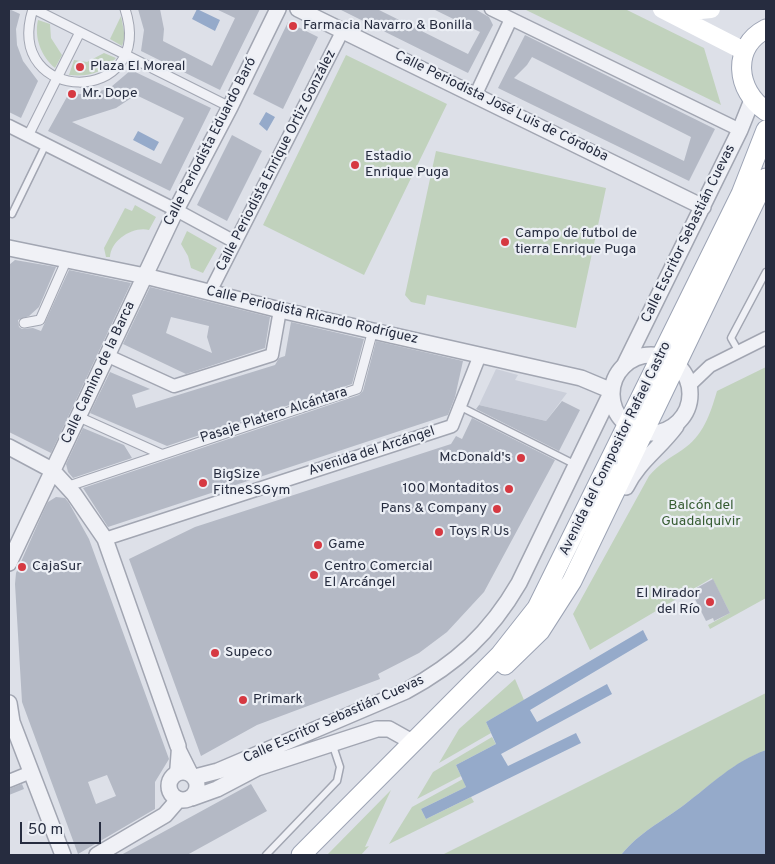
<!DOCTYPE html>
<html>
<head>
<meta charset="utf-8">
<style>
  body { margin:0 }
  #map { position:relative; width:775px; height:864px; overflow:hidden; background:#dde0e8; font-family:Overpass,sans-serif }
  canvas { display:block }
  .frame { position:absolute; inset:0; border:10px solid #262c3f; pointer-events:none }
  .scale { position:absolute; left:20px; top:822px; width:81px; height:22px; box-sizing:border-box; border:2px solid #262c3f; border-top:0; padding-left:6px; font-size:15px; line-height:18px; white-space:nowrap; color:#262c3f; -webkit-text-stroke:4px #eceff5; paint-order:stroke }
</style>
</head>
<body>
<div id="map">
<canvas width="775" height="864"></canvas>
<div class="frame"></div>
<div class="scale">50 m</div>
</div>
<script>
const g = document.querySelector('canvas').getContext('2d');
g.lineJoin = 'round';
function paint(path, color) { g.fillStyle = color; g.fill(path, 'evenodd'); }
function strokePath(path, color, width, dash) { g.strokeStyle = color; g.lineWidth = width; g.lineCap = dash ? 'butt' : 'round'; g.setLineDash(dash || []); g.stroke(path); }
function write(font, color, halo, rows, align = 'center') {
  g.font = font + ' Overpass,sans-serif'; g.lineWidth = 4.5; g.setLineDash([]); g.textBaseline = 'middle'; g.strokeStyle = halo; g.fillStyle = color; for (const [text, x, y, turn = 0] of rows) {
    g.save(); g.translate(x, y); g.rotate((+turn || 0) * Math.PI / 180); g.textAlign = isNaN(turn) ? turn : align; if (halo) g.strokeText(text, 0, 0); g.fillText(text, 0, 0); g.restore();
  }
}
paint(new Path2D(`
  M496,369L518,375L515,380L567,393L546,421L479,405Z`), '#cbcfda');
paint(new Path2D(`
  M524,9H625L704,48L721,105Z
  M121,16L125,37L122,46L110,39Z
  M38,20L50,24L51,38L62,55L55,68C41,56 34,38 38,20Z
  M104,53L116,58C102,73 89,77 69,75L74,60L87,62Z
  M346,55L447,104L364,275L263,225Z
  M436,151L606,188L576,328L427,295L425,305L411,302L405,295Z
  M135,205L156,217L149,230C133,226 111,240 110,257H106L104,248L125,208L132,211Z
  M187,231L217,248L203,273L191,268L188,256L181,244Z
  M766,367V598L710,629L708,625L730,613L712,578L590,650L573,614L649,476C659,464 670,458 682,450C703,436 710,415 717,391Z
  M515,679L524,700L486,722L491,733L439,763L459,729Z
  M766,693V750C733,763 712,784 684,805C660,823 641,831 621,855H442Z
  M492,737L496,744L456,765L461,776L417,799L433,772Z
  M463,779L466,787L421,809L426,819L471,797L474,802L389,844L412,807Z
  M391,790L365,847L369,846L361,855H327Z`), '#c1d2bd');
paint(new Path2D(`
  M197,9L220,20L215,31L192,19Z
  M266,112L275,117L267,131L259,124Z
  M138,131L159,142L154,151L133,140Z
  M643,630L648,640L530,710L537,722L607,684L612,694L501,754L508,766L576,733L581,743L426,819L421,809L466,787L456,765L496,744L486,722Z
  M766,750V855H621C641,831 660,823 684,805C712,784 733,762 766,750Z`), '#95aaca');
paint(new Path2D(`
  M9,9L20,14L16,29L17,45L23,61L38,81L21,118L9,112Z
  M138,9H160L164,29L163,41L212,66L235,18L216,9H260L220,90L141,51L144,30Z
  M339,9H377L468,54L480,32L433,9H475L489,17L493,25L468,73Z
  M288,22L318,37L283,109L253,94Z
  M525,35L715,129L689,181L498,88ZM532,57L691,137L684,161L514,78L527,65Z
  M131,70L211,108L170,191L48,131L68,95L95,93L111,87ZM136,95L184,118L161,164L72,122L116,108Z
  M232,135L262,151L227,221L197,205Z
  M15,260L56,267L39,307L29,316L18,320L19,327L22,329L33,328L41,331L69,270L131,283L51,453L9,432V265Z
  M150,287L270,317L265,348L186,374L123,344ZM171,317L209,326L207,337L212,353L166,333Z
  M291,322L364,339L352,384L167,446L90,413L110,372L150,389L132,395L136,408L275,365L279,358L285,356Z
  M376,341L463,361L455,397L448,415L108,527L83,488L359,395L363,391Z
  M562,401L580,410L559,451L476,409L479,405L546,421Z
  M472,418L555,460L484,592L447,632L419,653L378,674L380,679L257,725L201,756L129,559L195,527L451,444L456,436L462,439Z
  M83,428L124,445L132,458L73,478L68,472L66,464Z
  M56,497L65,498L69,503L89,539L169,759L155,782V809L78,854L22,702L15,584L16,573L44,510L48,502ZM107,775L116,796L96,804L88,782Z
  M713,579L730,613L714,621L713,618L706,621L691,591Z
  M22,784L24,789L9,795V789Z
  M251,784L267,811L187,855H121Z`), '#b4b9c5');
const service = new Path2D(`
  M12,214L46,144
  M739,352L731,338L766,272
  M459,406L576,465
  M266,855L337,781L340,767L332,743`);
const pedestrian = new Path2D(`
  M33,9C2,106 157,107 125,9
  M34,9L230,107
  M28,136L80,32
  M24,323L40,320L67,259
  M79,417L161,454
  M66,487L357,389L373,330`);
const minor = new Path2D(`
  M491,9L740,130
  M476,94L511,19
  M9,126L176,210L235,242
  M210,292L343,30
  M106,355L174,386L272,355L280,310
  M689,386L710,366L766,338
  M105,539L452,426L480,355
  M178,746L192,774
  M176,774L178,748
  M9,781L31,772`);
const tertiary = new Path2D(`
  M298,9L703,207
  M9,248L145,276L280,310L581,378L612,391
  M612 394a39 39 0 1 1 78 0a39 39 0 1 1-78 0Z
  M624,366L740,130L752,100
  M9,447L52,470L74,494L105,539L178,746
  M626,487C638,462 660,448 676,426
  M9,563L176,210L230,107L278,9
  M9,703L12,722L63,855
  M169 786a14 14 0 1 1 28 0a14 14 0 1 1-28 0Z
  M195,777L218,771L406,691C456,664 490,633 519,583L612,391
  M192,798L217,789L257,768L377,729H389L414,743
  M97,855L165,815L178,800`);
const primary = new Path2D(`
  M766,29C731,47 736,91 766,111
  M505,665L540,631L572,581L766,178
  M301,855L500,655L537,608L741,194L766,130`);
strokePath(service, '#a2a6b2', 9);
strokePath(pedestrian, '#a2a6b2', 11);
strokePath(minor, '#a2a6b2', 15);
strokePath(tertiary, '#a2a6b2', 18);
strokePath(primary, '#9ca3b4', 21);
strokePath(service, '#f0f1f6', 6);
strokePath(pedestrian, '#f0f1f6', 9);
strokePath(minor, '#f0f1f6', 12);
strokePath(tertiary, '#f0f1f6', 15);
strokePath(new Path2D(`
  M662,9L744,51
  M670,9L690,11L711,9`), '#fff', 18);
strokePath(primary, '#fff', 19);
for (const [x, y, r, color] of [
  [293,26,5,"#d63942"],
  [80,67,5,"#d63942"],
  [72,94,5,"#d63942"],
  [355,165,5,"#d63942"],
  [505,242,5,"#d63942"],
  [521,458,5,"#d63942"],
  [203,483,5,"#d63942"],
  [509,489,5,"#d63942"],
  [497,509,5,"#d63942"],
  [439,532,5,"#d63942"],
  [318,545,5,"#d63942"],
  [22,567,5,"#d63942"],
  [314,575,5,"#d63942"],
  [710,602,5,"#d63942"],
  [215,653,5,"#d63942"],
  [243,700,5,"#d63942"]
]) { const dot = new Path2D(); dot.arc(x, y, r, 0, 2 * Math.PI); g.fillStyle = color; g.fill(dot); strokePath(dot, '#eceff5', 2); }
write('14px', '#262c3f', '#eceff5', [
  ["Farmacia Navarro & Bonilla",303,26],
  ["Plaza El Moreal",90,67],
  ["Mr. Dope",82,94],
  ["Estadio",365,157],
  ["Enrique Puga",365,173],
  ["Campo de futbol de",515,234],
  ["tierra Enrique Puga",515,250],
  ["McDonald's",511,458,"right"],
  ["BigSize",213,475],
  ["FitneSSGym",213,491],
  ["100 Montaditos",499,489,"right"],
  ["Pans & Company",487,509,"right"],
  ["Toys R Us",449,532],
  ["Game",328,545],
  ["CajaSur",32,567],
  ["Centro Comercial",324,567],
  ["El Arcángel",324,583],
  ["El Mirador",700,594,"right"],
  ["del Río",700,610,"right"],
  ["Supeco",225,653],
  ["Primark",253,700]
], 'left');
write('14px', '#262c3f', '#eceff5', [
  ["Calle Periodista José Luis de Córdoba",501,107,26],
  ["Calle Periodista Eduardo Baró",211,142,-63],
  ["Calle Periodista Enrique Ortiz González",277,161,-63],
  ["Calle Escritor Sebastián Cuevas",689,234,-64],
  ["Calle Periodista Ricardo Rodríguez",312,316,13],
  ["Calle Camino de la Barca",99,373,-65],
  ["Pasaje Platero Alcántara",274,416,-18],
  ["Avenida del Compositor Rafael Castro",616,449,-64],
  ["Avenida del Arcángel",372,452,-18],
  ["Calle Escritor Sebastián Cuevas",334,720,-24]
]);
write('14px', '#365c32', '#eceff5', [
  ["Balcón del",701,506],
  ["Guadalquivir",701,522]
]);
</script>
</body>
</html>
